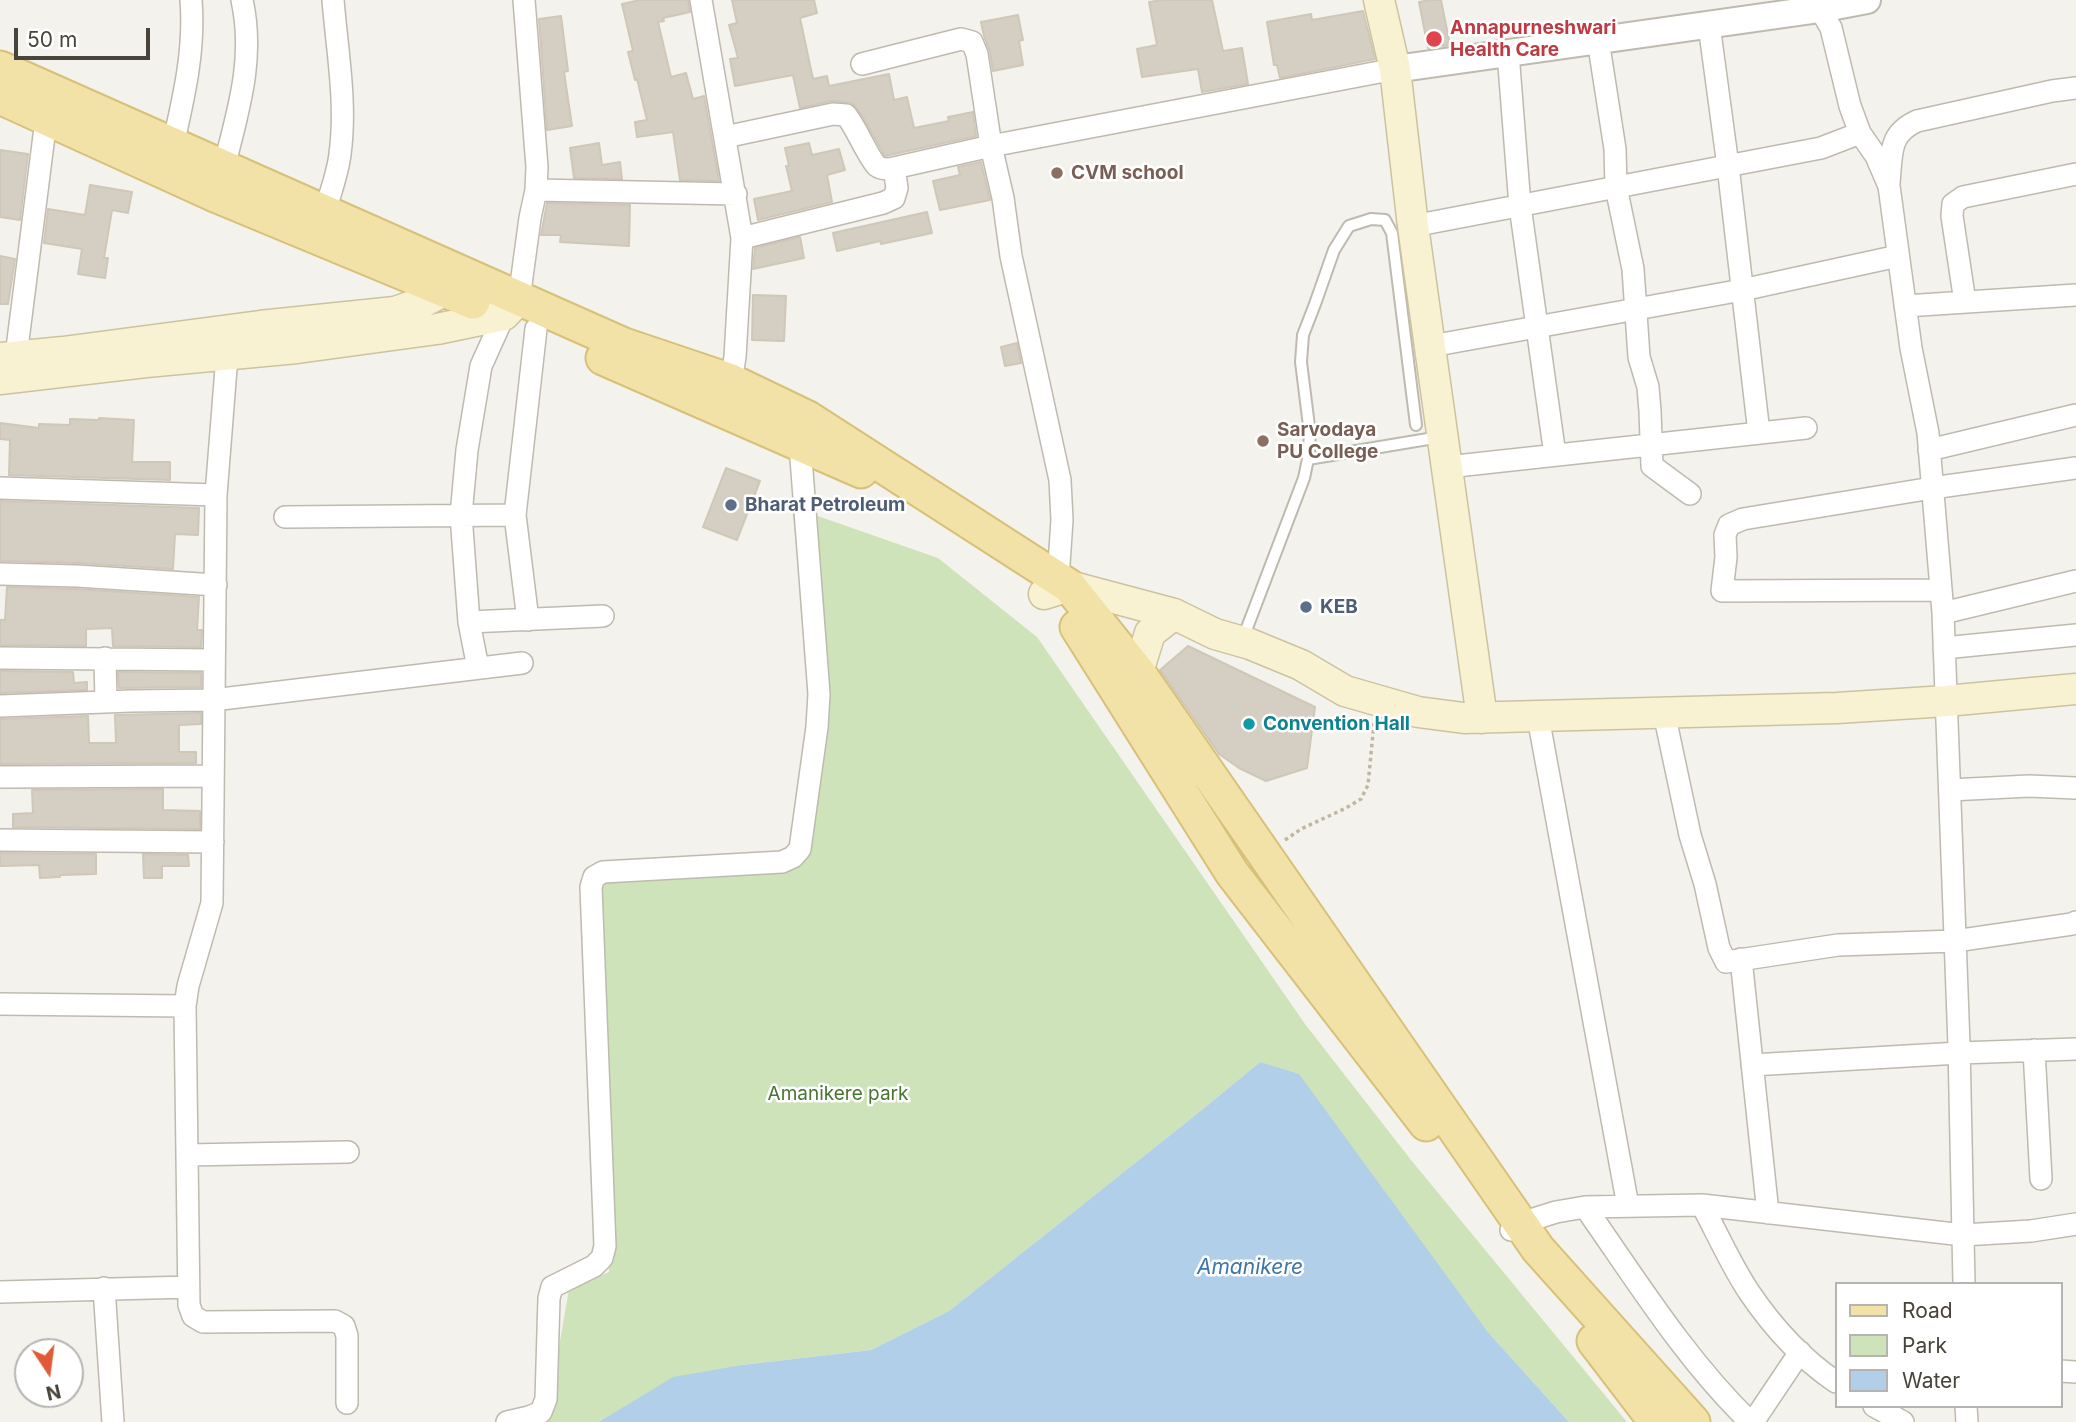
<!DOCTYPE html>
<html>
<head>
<meta charset="utf-8">
<style>
  body { margin:0 }
  #map { position:relative; width:2076px; height:1422px; overflow:hidden; background:#f4f2ec; font-family:Inter,sans-serif }
  canvas { display:block }
  .legend { position:absolute; left:1835px; top:1282px; width:228px; height:126px; box-sizing:border-box; background:#fff; border:2px solid #b6b4b1; margin:0; padding:9px 12px; list-style:none; font-size:21px; color:#48443b }
  .legend li { display:flex; align-items:center; gap:14px; height:35px }
  .legend b { width:35px; border:2px solid #b6b4b1 }
  .north { position:absolute; left:14px; top:1338px; width:70px; height:70px; box-sizing:border-box; background:#fff; border:2px solid #b6b4b1; border-radius:50%; rotate:167deg; font-size:19px; font-weight:700; line-height:28px; text-align:center; color:#48443b }
  .north::after { content:''; display:block; margin:auto; width:24px; height:32px; background:#e15a37; clip-path:polygon(50% 0,100% 100%,50% 72%,0 100%) }
  .scale { position:absolute; left:14px; top:28px; width:136px; height:32px; box-sizing:border-box; border:4px solid #48443b; border-top:0; padding-left:9px; font-size:21px; line-height:24px; white-space:nowrap; color:#48443b; -webkit-text-stroke:5px #fff; paint-order:stroke }
</style>
</head>
<body>
<div id="map">
<canvas width="2076" height="1422"></canvas>
<ul class="legend">
<li><b style="height:9px;background:#f3e2a7"></b>Road</li>
<li><b style="height:19px;background:#cfe3ba"></b>Park</li>
<li><b style="height:19px;background:#b1cfe9"></b>Water</li>
</ul>
<div class="north">N</div>
<div class="scale">50 m</div>
</div>
<script>
const g = document.querySelector('canvas').getContext('2d');
g.lineJoin = 'round';
function paint(path, color) { g.fillStyle = color; g.fill(path, 'evenodd'); }
function strokePath(path, color, width, dash) { g.strokeStyle = color; g.lineWidth = width; g.lineCap = dash ? 'butt' : 'round'; g.setLineDash(dash || []); g.stroke(path); }
function write(font, color, halo, rows, align = 'center') {
  g.font = font + ' Inter,sans-serif'; g.lineWidth = 5; g.setLineDash([]); g.textBaseline = 'middle'; g.strokeStyle = halo; g.fillStyle = color; for (const [text, x, y, turn = 0] of rows) {
    g.save(); g.translate(x, y); g.rotate((+turn || 0) * Math.PI / 180); g.textAlign = isNaN(turn) ? turn : align; if (halo) g.strokeText(text, 0, 0); g.fillText(text, 0, 0); g.restore();
  }
}
paint(new Path2D(`
  M792,507L938,558L1037,637L1305,1024L1411,1160L1627,1422H1569L1487,1331L1260,1062L1203,1109L949,1311L871,1350L742,1365L599,1422H546L569,1289L609,1272L586,870L795,859L821,776Z`), '#cfe3ba');
paint(new Path2D(`
  M1260,1062L1299,1074L1487,1331L1569,1422H599L673,1377L742,1365L871,1350L949,1311L1203,1109Z`), '#b1cfe9');
const building = new Path2D(`
  M640,0H688L690,12L663,18L664,21L658,22L671,77L686,73L693,99L704,96L719,181L680,180L673,132L637,137L635,122L647,120L637,79L635,80L628,52L633,51L622,4Z
  M732,0H814L817,13L800,18L813,79L827,76L829,86L889,74L894,100L907,97L914,128L949,121L948,117L973,112L976,136L885,156L861,114L852,103L831,101L800,108L793,75L735,86L730,59L738,58L729,25L737,23Z
  M1163,0H1212L1223,51L1242,48L1248,84L1202,92L1198,69L1142,77L1137,49L1157,45L1149,2Z
  M1431,0H1441L1450,45L1428,48L1419,2Z
  M1363,11L1375,59L1280,78L1277,65H1274L1267,22L1311,14L1312,20Z
  M1018,15L1023,40L1019,41L1023,65L993,71L990,52L984,36L981,22Z
  M561,16L568,71L564,72L572,126L547,130L539,19Z
  M599,143L602,165L620,162L622,179L574,178L570,148Z
  M809,143L812,155L839,149L845,170L827,175L832,202L758,220L754,199L792,191L786,166H789L785,148Z
  M0,150L28,154L20,220L0,217Z
  M981,162L990,200L940,210L933,181L960,175L958,167Z
  M90,185L132,192L128,213L112,210L104,258H108L105,278L78,274L82,249L44,243L48,209L85,215Z
  M547,203L630,205L629,246L560,242L561,235H541Z
  M927,212L932,233L881,244L880,241L837,251L833,233Z
  M800,237L804,258L753,269L755,248Z
  M0,256L15,259L8,304H0Z
  M753,295L786,296L784,341L752,340Z
  M1017,343L1021,363L1005,366L1001,347Z
  M99,418L134,420L132,462H170V480L9,475L10,440L0,439V423L39,428V424L70,425V419L99,420Z
  M726,468L760,481L737,540L703,527Z
  M0,501L199,508L198,535L175,534L173,569L78,563L0,561Z
  M7,587L76,589L199,597L197,630H202L201,647L113,646L112,628L86,629V646L0,645V620H5Z
  M1188,646L1315,707L1307,768L1266,781L1239,768L1219,754L1160,670Z
  M0,671L73,672L74,683L87,682V690L0,693Z
  M118,672L201,673V687L119,688Z
  M201,713V724L179,725V752H196V763L0,764V719L88,716L89,743H116L115,715Z
  M163,789V810L200,811V829L13,827V814L33,813L32,790Z
  M0,853L96,854V874L60,875V877L40,878L39,865L0,866Z
  M143,854L188,855L189,866H162V878H144Z`);
paint(building, '#d5cfc3');
strokePath(building, '#cfc7b7', 2);
const service = new Path2D(`
  M1308,459L1440,437
  M1242,641L1304,478L1308,459L1310,434L1301,362L1303,335L1315,304L1334,250L1349,226L1371,219L1385,220L1392,233L1416,425`);
const minor = new Path2D(`
  M701,0L742,238L735,357L731,381
  M1820,9L1831,28L1850,106L1860,133L1876,156L1889,186L1911,348L1928,433L1943,613L1959,1045L1964,1284
  M1709,25L1728,166L1759,433
  M1598,40L1615,149L1616,187L1633,269L1639,357L1648,387L1650,411L1652,466L1690,494
  M1508,53L1520,206L1555,455
  M725,137L833,114L846,115C856,127 869,159 877,166C882,170 889,169 894,168L991,146L977,54L972,42L961,39L862,64
  M173,145C184,96 195,50 191,0
  M224,167C238,111 255,59 242,0
  M1889,183C1892,154 1888,134 1917,121L2052,91L2076,88
  M536,190L736,194
  M325,212C330,193 338,173 340,154C347,103 337,50 333,0
  M1413,226L1821,148L1860,133
  M742,238L883,203L894,198L897,188L894,168
  M519,299L530,218L536,190L537,167L524,0
  M1965,302L1952,216L1953,204L1963,197L2076,174
  M1905,306L2076,295
  M228,343L216,495L212,903L188,986L185,1006L189,1305L193,1316L203,1322L335,1321L344,1326L347,1336V1403
  M1431,346L1742,290L1898,256
  M16,356L46,120L49,107
  M1929,450L2076,415
  M1447,467L1806,428
  M0,488L216,495
  M515,515L528,620
  M285,517L515,515L536,329
  M0,574L77,576L216,585
  M1058,579L1062,520L1060,480L1011,256L1003,198L991,146L1395,69
  M1941,590L1722,591L1726,557L1725,535L1729,525L1743,519L1932,488L2076,468
  M1943,613L2076,581
  M469,622L603,616
  M1944,648L2076,635
  M0,658L213,660
  M105,658L106,702
  M478,668L469,622L461,515L467,450L481,366L504,315
  M0,706L131,701L213,700L522,663
  M1664,713L1690,835L1705,884L1719,948L1726,962L1838,945L1955,941L2072,924L2076,922
  M1538,717L1628,1206
  M0,777L213,776
  M1950,790L2029,786L2076,788
  M0,840L213,842
  M1741,959L1768,1213
  M0,1004L185,1006
  M2034,1050L2041,1179
  M1752,1065L1959,1053L2076,1049
  M187,1155L348,1152
  M1702,1205C1717,1233 1731,1265 1749,1292C1772,1326 1802,1359 1836,1382
  M1585,1207C1637,1281 1685,1359 1750,1422
  M1511,1230L1521,1223L1556,1212L1585,1207L1702,1205L1963,1235L2031,1231L2076,1224
  M104,1288L113,1422
  M0,1292L188,1287
  M2060,1371L2076,1372
  M1874,1406L1903,1422
  M1966,1406L1967,1422
  M507,1422L529,1417L541,1412L546,1399L549,1298L552,1287L594,1266L602,1258L605,1246L591,887L594,877L603,872L782,862L793,857L800,849L817,727L819,694L800,445
  M1753,1422L1800,1352`);
const tertiary = new Path2D(`
  M1395,69L1820,9L1867,0`);
const secondary = new Path2D(`
  M1379,0L1395,69L1413,226L1482,718
  M0,358L63,352L260,326L395,312L421,303L444,291L457,279
  M0,379L146,362L297,348L437,329L504,315L519,299
  M1044,594L1069,586L1174,614L1215,634L1250,644L1301,665L1345,691L1418,712L1464,718L1837,708L1946,701L2076,689
  M1138,672L1150,633L1174,614`);
const primary = new Path2D(`
  M0,68L624,345L731,381L808,418L1069,586L1138,672L1538,1249L1693,1422
  M0,97L215,195L473,302
  M603,358L861,471
  M1077,627L1232,873L1426,1124
  M1594,1341L1656,1422`);
strokePath(service, '#bfbab0', 14);
strokePath(minor, '#bfbab0', 24);
strokePath(tertiary, '#bfbab0', 30);
strokePath(secondary, '#cbc3a0', 33);
strokePath(primary, '#d7c078', 37);
strokePath(new Path2D(`
  M1285,840L1301,829L1346,808L1361,799L1368,785L1374,723`), '#bfb7a3', 3.5, [3.5, 3.5]);
strokePath(service, '#fff', 10);
strokePath(minor, '#fff', 21);
strokePath(tertiary, '#fff', 26);
strokePath(secondary, '#f9f2d2', 30);
strokePath(primary, '#f3e2a7', 33);
for (const [x, y, r, color] of [
  [1434,39,9,"#e0444e"],
  [1057,173,7,"#8d6e63"],
  [1263,441,7,"#8d6e63"],
  [731,505,7,"#5c6f8a"],
  [1306,607,7,"#5c6f8a"],
  [1249,724,7,"#0f9aa8"]
]) { const dot = new Path2D(); dot.arc(x, y, r, 0, 2 * Math.PI); g.fillStyle = color; g.fill(dot); strokePath(dot, '#fff', 2.5); }
write('bold 19px', '#be3a42', '#fff', [
  ["Annapurneshwari",1450,28],
  ["Health Care",1450,50]
], 'left');
write('bold 19px', '#785e54', '#fff', [
  ["CVM school",1071,173],
  ["Sarvodaya",1277,430],
  ["PU College",1277,452]
], 'left');
write('bold 19px', '#4e5e75', '#fff', [
  ["Bharat Petroleum",745,505],
  ["KEB",1320,607]
], 'left');
write('bold 19px', '#0d838f', '#fff', [
  ["Convention Hall",1263,724]
], 'left');
write('19px', '#487434', '#fff', [
  ["Amanikere park",838,1094]
]);
write('italic 21px', '#3f76a8', '#fff', [
  ["Amanikere",1250,1268]
]);
</script>
</body>
</html>
